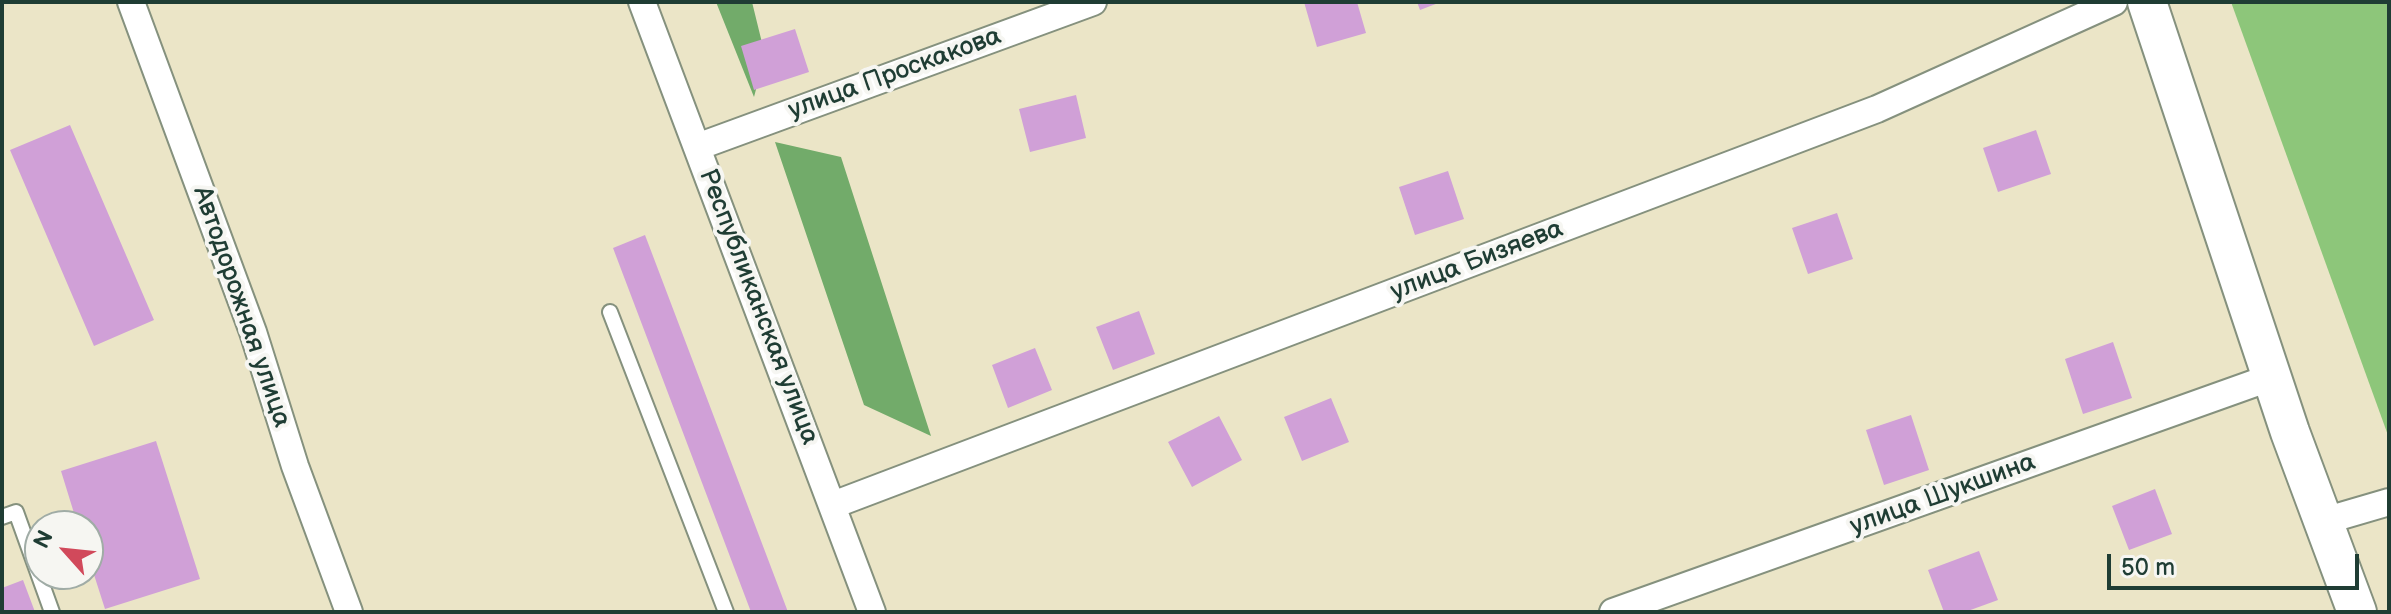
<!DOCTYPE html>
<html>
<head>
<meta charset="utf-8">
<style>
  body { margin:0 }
  #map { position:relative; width:2391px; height:614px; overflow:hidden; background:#ebe5c7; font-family:"Balsamiq Sans",sans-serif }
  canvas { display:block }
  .frame { position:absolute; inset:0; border:4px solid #1f3d34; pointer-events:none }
  .north { position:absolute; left:24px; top:510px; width:80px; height:80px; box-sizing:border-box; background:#f6f6f2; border:2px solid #a0aca6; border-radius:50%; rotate:297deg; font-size:22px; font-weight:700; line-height:32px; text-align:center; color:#1f3d34 }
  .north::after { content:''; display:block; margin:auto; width:28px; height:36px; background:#d1495b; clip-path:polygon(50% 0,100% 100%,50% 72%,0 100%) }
  .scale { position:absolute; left:2107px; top:554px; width:252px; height:36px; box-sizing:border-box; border:4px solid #1f3d34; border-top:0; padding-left:10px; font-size:24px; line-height:28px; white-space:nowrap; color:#1f3d34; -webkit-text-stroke:6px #f6f6f2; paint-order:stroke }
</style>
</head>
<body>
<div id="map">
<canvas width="2391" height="614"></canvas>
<div class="frame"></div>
<div class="north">N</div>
<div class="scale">50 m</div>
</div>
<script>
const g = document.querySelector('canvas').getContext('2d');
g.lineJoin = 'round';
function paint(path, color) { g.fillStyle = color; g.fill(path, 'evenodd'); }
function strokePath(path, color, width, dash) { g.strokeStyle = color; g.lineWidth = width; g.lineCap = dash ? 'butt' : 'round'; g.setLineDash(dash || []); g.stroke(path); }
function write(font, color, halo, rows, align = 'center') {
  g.font = font + ' "Balsamiq Sans",sans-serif'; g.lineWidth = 8; g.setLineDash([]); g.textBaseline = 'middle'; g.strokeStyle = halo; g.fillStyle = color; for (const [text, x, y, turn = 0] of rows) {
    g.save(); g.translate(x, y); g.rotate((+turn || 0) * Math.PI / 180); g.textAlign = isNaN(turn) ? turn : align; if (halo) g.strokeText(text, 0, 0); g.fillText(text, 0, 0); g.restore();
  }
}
paint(new Path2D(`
  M2231,2H2389V438Z`), '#8dc67a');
paint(new Path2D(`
  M716,2H752L765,55L754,97Z
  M775,142L841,157L931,436L864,405Z`), '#72ab6a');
paint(new Path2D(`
  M1304,2H1357L1366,33L1317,47Z
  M1417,2H1441L1420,10Z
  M795,29L809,72L754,90L741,46Z
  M1076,95L1086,138L1030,152L1019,109Z
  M70,125L154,320L94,346L10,150Z
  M2036,130L2051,174L1998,192L1983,148Z
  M1448,171L1464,219L1415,235L1399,187Z
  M1837,213L1853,259L1808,274L1792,228Z
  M645,235L788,612H751L613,248Z
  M1139,311L1155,354L1113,370L1096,327Z
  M2113,342L2132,398L2083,414L2065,359Z
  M1035,348L1052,390L1008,408L992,365Z
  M1331,398L1349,442L1302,461L1284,417Z
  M1911,415L1929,470L1884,485L1866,430Z
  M1219,416L1242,460L1192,487L1168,442Z
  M156,441L200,579L105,609L88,556V526H78L61,471Z
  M2155,489L2172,534L2129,550L2112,506Z
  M1979,551L1998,600L1965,612H1944L1928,570Z
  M23,580L35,612H2V588Z`), '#d0a0d7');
const lane = new Path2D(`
  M610,312L726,612
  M2,517L16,512L52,612`);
const street = new Path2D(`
  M131,2L253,332L295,466L349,612
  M642,2L872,612
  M697,147L1093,2
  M833,505L1877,109L2114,2
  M2324,521L2389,502
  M1613,612L2272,377`);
const secondary = new Path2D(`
  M2147,2L2290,432L2357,612`);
strokePath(lane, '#85917e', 18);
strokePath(street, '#85917e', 30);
strokePath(secondary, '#85917e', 42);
strokePath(lane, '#fff', 14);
strokePath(street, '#fff', 26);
strokePath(secondary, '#fff', 38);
write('26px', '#1f3d34', '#f6f6f2', [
  ["улица Проскакова",895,74,-20],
  ["улица Бизяева",1477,261,-21],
  ["Автодорожная улица",241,307,71],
  ["Республиканская улица",758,307,69],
  ["улица Шукшина",1943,495,-20]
]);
</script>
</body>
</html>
